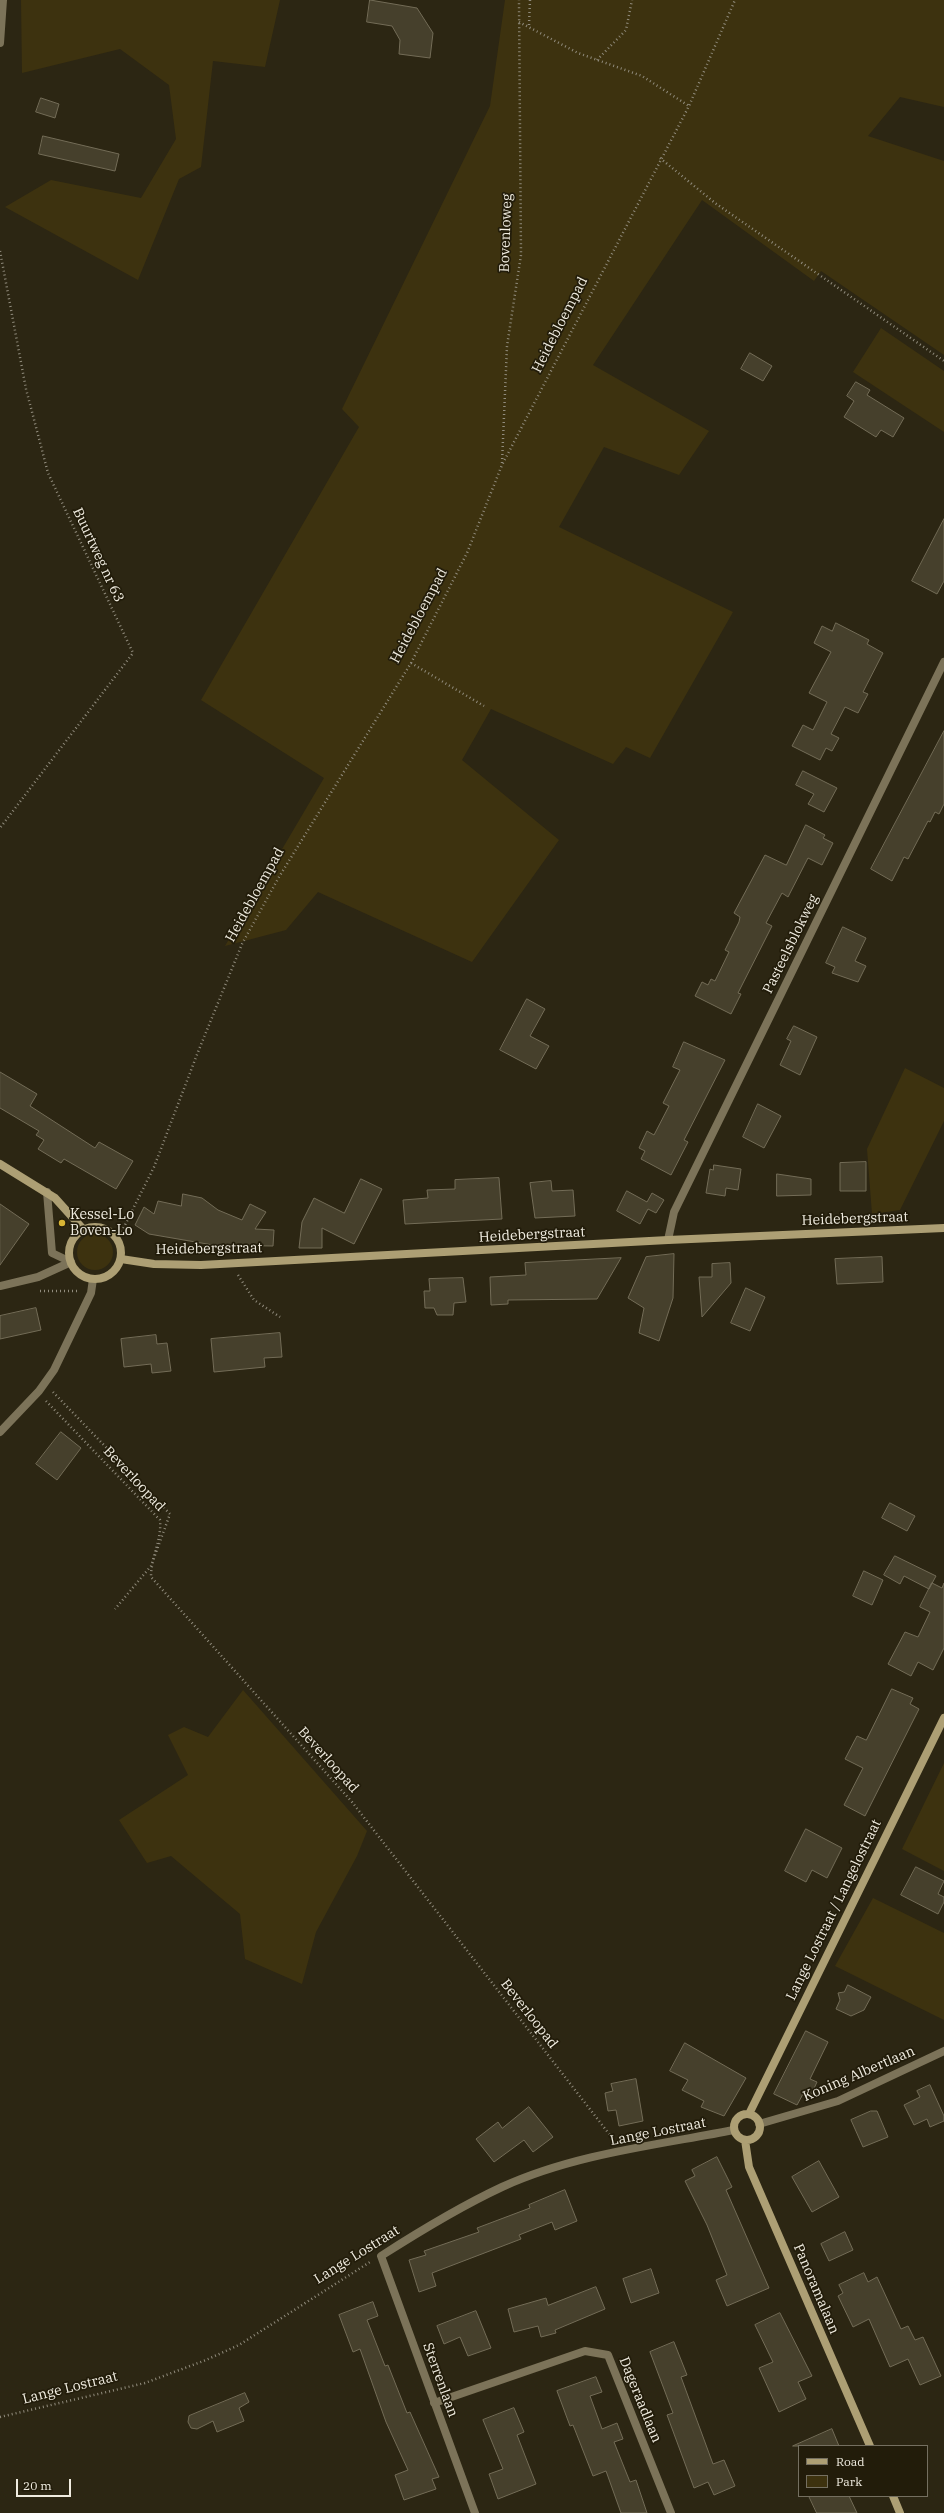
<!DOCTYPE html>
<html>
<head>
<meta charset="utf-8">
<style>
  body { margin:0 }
  #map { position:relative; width:944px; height:2513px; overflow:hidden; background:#2c2613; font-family:"IBM Plex Serif",serif }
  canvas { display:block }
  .legend { position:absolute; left:798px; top:2445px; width:130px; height:52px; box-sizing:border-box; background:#221c0a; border:1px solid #746f60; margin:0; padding:5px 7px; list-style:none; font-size:12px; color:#f0ece0 }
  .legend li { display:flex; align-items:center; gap:8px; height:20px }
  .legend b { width:20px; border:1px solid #746f60 }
  .scale { position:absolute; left:16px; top:2479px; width:55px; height:18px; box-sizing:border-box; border:2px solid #f0ece0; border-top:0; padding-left:5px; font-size:12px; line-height:14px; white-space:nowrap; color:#f0ece0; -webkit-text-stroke:3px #221c0a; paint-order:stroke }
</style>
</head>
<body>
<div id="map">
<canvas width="944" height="2513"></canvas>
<ul class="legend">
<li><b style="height:5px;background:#ad9f74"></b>Road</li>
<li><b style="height:11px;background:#3d320f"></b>Park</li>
</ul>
<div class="scale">20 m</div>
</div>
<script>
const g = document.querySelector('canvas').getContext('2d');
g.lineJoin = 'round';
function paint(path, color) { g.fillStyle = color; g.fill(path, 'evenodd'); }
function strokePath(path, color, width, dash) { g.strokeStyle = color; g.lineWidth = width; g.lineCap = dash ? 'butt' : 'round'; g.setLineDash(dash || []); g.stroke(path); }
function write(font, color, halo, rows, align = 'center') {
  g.font = font + ' "IBM Plex Serif",serif'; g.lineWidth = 3.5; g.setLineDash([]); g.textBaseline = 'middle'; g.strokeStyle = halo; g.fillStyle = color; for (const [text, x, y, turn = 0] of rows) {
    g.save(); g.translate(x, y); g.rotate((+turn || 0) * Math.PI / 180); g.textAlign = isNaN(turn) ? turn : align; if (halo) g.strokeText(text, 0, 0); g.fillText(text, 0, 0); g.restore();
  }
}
paint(new Path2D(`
  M21,0H280L265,67L213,61L201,167L179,179L138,280L5,207L51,180L141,198L176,139L169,85L120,49L22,73Z
  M505,0H944V107L900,97L868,136L944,161V355L821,271L814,281L702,200L593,365L709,431L679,475L604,447L559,527L733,612L650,758L626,747L613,764L491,709L462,760L559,840L472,962L318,892L286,930L225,946L324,778L201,700L359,427L342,409L490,106Z
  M881,328L944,371V432L853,372Z
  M905,1068L944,1088V1121L900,1210L872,1214L867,1149Z
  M77 1252a18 18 0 1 1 36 0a18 18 0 1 1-36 0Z
  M243,1690L367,1831L357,1856L316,1932L302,1984L245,1959L240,1914L171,1856L147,1863L119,1820L188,1775L168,1735L184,1727L208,1737Z
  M944,1763V1871L902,1849Z
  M873,1898L944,1933V2020L835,1966Z`), '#3d320f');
const building = new Path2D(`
  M370,0L417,8L433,33L430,58L399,54L400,40L392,26L367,22Z
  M41,98L59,104L55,118L36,112Z
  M43,136L119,154L115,171L39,154Z
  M750,353L772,366L763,381L741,369Z
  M856,382L870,390L867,395L904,418L893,437L881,430L876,437L844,417L854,401L847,396Z
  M944,519V581L937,594L912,581Z
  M836,623L869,640L867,644L883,653L863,692L868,694L858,713L845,707L831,734L839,738L832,751L826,748L820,760L792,746L803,725L813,730L827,702L809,693L831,652L814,643L822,626L832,631Z
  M944,731V804L939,814L935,812L930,822L928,821L908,859L904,857L892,881L871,869Z
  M803,771L837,788L824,812L808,804L814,794L796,785Z
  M806,825L825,835L823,838L833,843L822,865L808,858L788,897L782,893L766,923L772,926L738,993L741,994L731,1014L695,996L702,982L708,985L711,979L715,981L729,952L725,950L739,922L740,917L734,913L765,855L786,865Z
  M843,927L866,938L855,961L866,966L858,982L832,973L835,967L826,963Z
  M527,999L545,1009L530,1036L549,1046L536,1069L500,1050Z
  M794,1026L817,1037L800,1075L780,1065L791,1041L787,1039Z
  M684,1042L725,1060L684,1140L688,1142L671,1175L641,1159L645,1151L639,1148L647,1131L654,1135L669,1106L663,1103L680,1070L673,1067Z
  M0,1072L37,1094L30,1106L95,1148L99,1142L133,1161L116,1189L64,1159L61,1163L38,1149L44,1140L36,1135L39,1131L0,1108Z
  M758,1104L781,1116L764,1148L743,1137Z
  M866,1162V1191H840V1163Z
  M714,1165L741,1169L738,1190L726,1188L725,1196L706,1193L710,1169L713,1170Z
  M777,1174L811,1179V1195L777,1196Z
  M499,1178L502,1219L405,1224L403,1200L428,1198L427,1190L455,1189V1180Z
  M361,1179L382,1189L354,1244L322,1228V1248H299L302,1222L314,1198L344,1213Z
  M551,1181L552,1191L573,1190L575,1216L535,1218L530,1183Z
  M627,1191L647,1202L652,1193L664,1200L656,1213L648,1209L640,1224L617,1211Z
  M183,1194L202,1198L218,1210L242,1220L250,1204L266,1212L255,1229L274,1230L273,1246L213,1245L149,1234L135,1225L144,1207L154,1214L158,1201L181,1206Z
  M0,1204L29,1224L0,1265Z
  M674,1254L673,1298L659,1341L639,1333L644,1308L628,1298L646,1257Z
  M882,1257L883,1282L837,1284L835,1259Z
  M621,1258L597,1299L508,1300V1304L491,1305L490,1277L526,1275L525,1263Z
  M730,1263L731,1283L702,1317L699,1277H712V1264Z
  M463,1278L466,1302L454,1303L453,1315H437L434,1308H425L424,1291H430L429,1279Z
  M746,1288L765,1297L750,1331L731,1323Z
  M36,1308L41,1330L0,1339V1316Z
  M280,1333L282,1357L264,1358L265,1367L214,1372L211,1339Z
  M156,1335L157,1344L167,1343L171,1371L152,1373L151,1364L124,1367L121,1339Z
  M61,1432L81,1448L57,1480L36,1464Z
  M890,1503L915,1516L907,1531L882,1518Z
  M895,1556L936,1576L929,1589L904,1576L900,1584L884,1575Z
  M864,1571L883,1580L872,1605L853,1596Z
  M932,1583L942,1588L944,1583V1648L933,1670L918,1662L911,1676L888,1664L905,1632L918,1637L930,1612L920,1607Z
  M892,1689L913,1698L910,1704L919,1709L865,1816L844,1805L863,1768L845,1759L857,1736L866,1740Z
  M806,1829L842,1848L827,1878L812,1870L806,1882L785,1871Z
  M916,1867L944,1881L938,1894L944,1897V1902L938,1914L901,1895Z
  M848,1985L871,1997L864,2010L851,2016L836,2009L840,2000L838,1993L844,1992Z
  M806,2031L828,2042L810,2079L817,2082L810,2097L803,2094L797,2105L774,2094Z
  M685,2043L746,2078L724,2116L701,2107L704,2101L682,2090L688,2080L670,2071Z
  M636,2079L643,2121L619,2126L616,2110L608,2111L605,2093L613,2091L611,2084Z
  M930,2085L944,2116V2121L930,2127L927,2119L914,2125L904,2105L920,2097L917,2091Z
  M529,2107L553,2137L533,2152L524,2140L494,2162L476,2139L498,2122L502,2128Z
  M871,2111H877L888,2137L863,2147L851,2120Z
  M717,2157L732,2187L726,2190L769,2288L727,2306L716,2280L727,2275L707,2225L685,2181L695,2176L692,2170Z
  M819,2161L839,2197L812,2212L792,2177Z
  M565,2190L577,2221L555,2230L552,2222L519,2235L521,2239L432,2273L436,2286L419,2292L409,2260L426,2255L424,2251L479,2232L477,2228L530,2208L529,2205Z
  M845,2232L853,2250L829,2261L821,2244Z
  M651,2269L659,2293L631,2303L623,2279Z
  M864,2273L868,2282L877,2277L901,2329L908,2326L915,2340L923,2337L941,2376L920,2385L908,2359L890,2367L869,2319L853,2327L838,2296L843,2293L839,2285Z
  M596,2287L605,2309L555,2330L556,2333L541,2337L538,2326L514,2332L508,2309L546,2298L548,2305Z
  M373,2302L378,2316L367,2320L385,2366L388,2365L407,2413L410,2412L439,2477L432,2479L436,2489L404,2500L395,2475L408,2470L386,2422L360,2349L353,2352L339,2315Z
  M476,2311L491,2348L468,2356L460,2337L444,2344L437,2326Z
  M780,2313L812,2376L798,2382L806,2399L779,2412L759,2368L773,2362L755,2325Z
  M674,2342L687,2375L681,2377L713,2464L724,2460L735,2486L714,2495L708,2482L694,2488L667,2415L673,2413L650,2352Z
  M596,2377L602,2392L590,2396L602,2429L617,2423L623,2439L614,2442L630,2482L636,2480L647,2513H621L606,2471L593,2476L573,2425L570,2426L557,2391Z
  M245,2393L249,2402L239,2408L244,2421L217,2432L213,2421L197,2429L191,2428L188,2422L189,2416Z
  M514,2408L524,2432L517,2435L536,2484L498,2499L489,2474L503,2469L483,2420Z
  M832,2429L839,2446H793Z
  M809,2496H849L857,2513H817Z`);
paint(building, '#46402c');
strokePath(building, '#736c57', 1);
strokePath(new Path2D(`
  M519,22L578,53L642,76L689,106
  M529,25L530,0
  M597,60L626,30L632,0
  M660,158L715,203L944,361
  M0,251L26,389L48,473L133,653L0,828
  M502,463L507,346L521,255L519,0
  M411,663L484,706
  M118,1239L154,1167L198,1052L242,944L279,877L411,663L467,553L502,465L689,106L735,0
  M238,1275L254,1300L280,1317
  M40,1291H79
  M53,1392L170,1514L151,1566L115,1609
  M46,1401L160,1520C162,1540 151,1556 151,1577L352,1802L613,2139
  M0,2417L145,2383L206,2360L239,2345L370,2262`), '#918c7d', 2.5, [1, 3]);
strokePath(new Path2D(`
  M47,1192L52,1253L71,1262`), '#7c7359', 8);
strokePath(new Path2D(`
  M0,43L3,0
  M668,1240L674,1212L944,662
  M0,1286L38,1277L71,1262
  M0,1432L39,1391L54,1370L91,1293L93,1279
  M759,2124L838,2101L944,2051
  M434,2403L585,2351L608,2355L671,2513
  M475,2513L381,2256C420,2231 459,2207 502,2187C574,2154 657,2145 734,2130`), '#7c7359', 8);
strokePath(new Path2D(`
  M0,1164L55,1198L83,1229
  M69 1253a26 26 0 1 1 52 0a26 26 0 1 1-52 0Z
  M121,1259L154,1264L201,1265L668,1240L944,1228
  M749,2114L944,1718
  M734 2127a13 13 0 1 1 26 0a13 13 0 1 1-26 0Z
  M745,2140L749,2167L870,2446
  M893,2496L900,2513`), '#ad9f74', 8);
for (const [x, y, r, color] of [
  [62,1223,4,"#d8b434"]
]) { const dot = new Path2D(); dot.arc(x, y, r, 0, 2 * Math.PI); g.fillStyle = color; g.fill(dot); strokePath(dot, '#221c0a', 1.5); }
write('14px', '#f0ece0', '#221c0a', [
  ["Bovenloweg",506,233,-88],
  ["Heidebloempad",560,325,-63],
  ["Buurtweg nr 63",98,555,65],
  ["Heidebloempad",419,616,-62],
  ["Heidebloempad",255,895,-61],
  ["Pasteelsblokweg",791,944,-64],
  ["Heidebergstraat",855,1219,-2],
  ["Heidebergstraat",532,1235,-3],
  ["Heidebergstraat",209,1249,-1],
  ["Beverloopad",134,1479,47],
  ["Beverloopad",328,1760,48],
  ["Lange Lostraat / Langelostraat",834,1910,-64],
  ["Beverloopad",529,2014,52],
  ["Koning Albertlaan",859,2074,-23],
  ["Lange Lostraat",658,2132,-11],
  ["Lange Lostraat",357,2255,-32],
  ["Panoramalaan",816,2289,67],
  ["Sterrenlaan",440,2380,70],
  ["Lange Lostraat",70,2388,-14],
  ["Dageraadlaan",640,2400,68]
]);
write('14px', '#f0ece0', '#221c0a', [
  ["Kessel-Lo",70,1215],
  ["Boven-Lo",70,1231]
], 'left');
</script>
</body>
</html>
